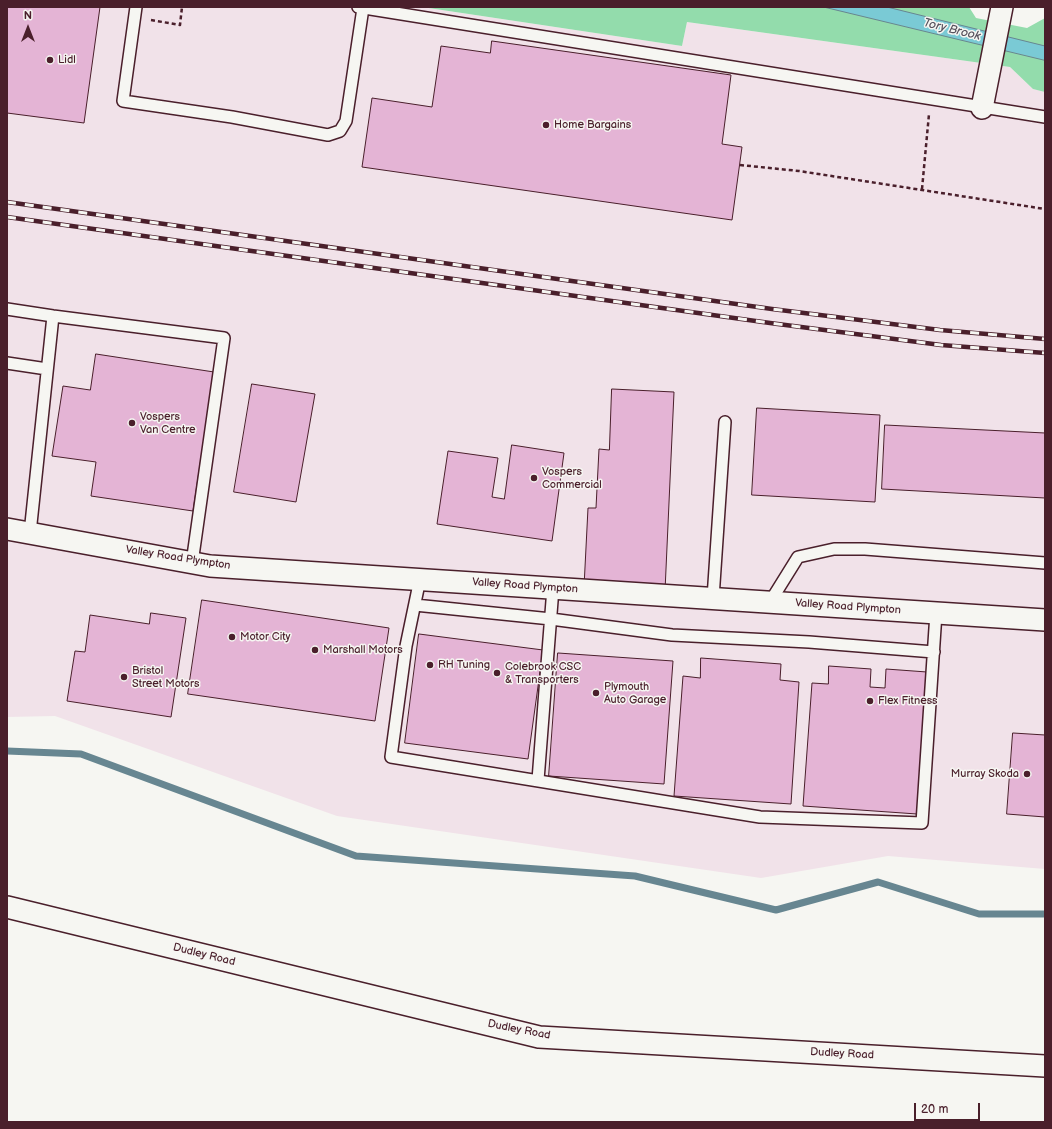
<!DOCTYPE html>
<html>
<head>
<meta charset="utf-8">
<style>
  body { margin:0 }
  #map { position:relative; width:1052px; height:1129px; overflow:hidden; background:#f6f6f2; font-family:"Balsamiq Sans",sans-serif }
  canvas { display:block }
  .frame { position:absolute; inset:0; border:8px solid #4a1f2b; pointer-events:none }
  .north { position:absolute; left:8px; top:8px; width:40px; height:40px; -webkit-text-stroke:3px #f6f6f2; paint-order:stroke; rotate:0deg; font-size:11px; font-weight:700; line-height:16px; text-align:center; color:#4a1f2b }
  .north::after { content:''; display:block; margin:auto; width:14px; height:18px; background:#4a1f2b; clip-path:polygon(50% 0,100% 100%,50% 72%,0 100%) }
  .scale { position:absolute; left:914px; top:1103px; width:66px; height:18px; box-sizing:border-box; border:2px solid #4a1f2b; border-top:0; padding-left:5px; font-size:12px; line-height:14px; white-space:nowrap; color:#4a1f2b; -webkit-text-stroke:3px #f6f6f2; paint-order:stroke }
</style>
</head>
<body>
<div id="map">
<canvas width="1052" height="1129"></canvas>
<div class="frame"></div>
<div class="north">N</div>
<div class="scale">20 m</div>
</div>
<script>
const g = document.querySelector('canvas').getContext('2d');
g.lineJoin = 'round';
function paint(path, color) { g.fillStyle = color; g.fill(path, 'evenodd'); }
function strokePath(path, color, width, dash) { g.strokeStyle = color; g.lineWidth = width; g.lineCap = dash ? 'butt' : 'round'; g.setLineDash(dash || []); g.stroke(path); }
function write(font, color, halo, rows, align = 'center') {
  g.font = font + ' "Balsamiq Sans",sans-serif'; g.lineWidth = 3; g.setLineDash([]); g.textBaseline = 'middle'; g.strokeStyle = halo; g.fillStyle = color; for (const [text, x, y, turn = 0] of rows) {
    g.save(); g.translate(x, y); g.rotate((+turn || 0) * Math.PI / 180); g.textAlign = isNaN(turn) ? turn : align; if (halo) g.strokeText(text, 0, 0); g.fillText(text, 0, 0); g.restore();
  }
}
paint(new Path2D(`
  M7,7H422L682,46L687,22L1010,67L1033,89L1045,92V869L888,856L761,878L337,816L55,716L7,717Z`), '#f1e2e9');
paint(new Path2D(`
  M422,7H969L976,18L1027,28L1045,18V92L1033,89L1010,67L687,22L682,46Z`), '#93dcac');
const water = new Path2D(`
  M824,7H887L1045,46V60Z`);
paint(water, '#7acad5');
strokePath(water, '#678691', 1);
strokePath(new Path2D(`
  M7,751L81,754L356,856L635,876L776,910L878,882L979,914H1045`), '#678691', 7);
const building = new Path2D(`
  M7,7H100L84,123L7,113Z
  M492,41L731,75L722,144L742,147L732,220L362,167L372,98L432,107L441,46L490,53Z
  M96,354L214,372L193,511L91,496L96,462L52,456L63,386L90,390Z
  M252,384L315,394L296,502L234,492Z
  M612,389L674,392L665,591L584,587L588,508H596L599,449L609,450Z
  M757,408L880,415L875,502L752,495Z
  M885,425L1045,433V498L882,489Z
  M512,445L564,453L552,541L437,524L448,451L498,458L492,497L504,499Z
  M202,600L389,628L375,721L188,694Z
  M151,613L186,618L171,717L67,701L75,651L85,652L90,615L149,624Z
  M419,634L543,650L528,759L405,743Z
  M558,653L673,661L664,784L549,776Z
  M701,658L781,664L780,680L799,682L791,804L674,796L683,676L700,678Z
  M829,666L871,669L870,687L885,688L886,669L927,672L917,814L803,806L812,683L828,684Z
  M1013,733L1045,735V817L1007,814Z`);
paint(building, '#e4b4d5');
strokePath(building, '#4a1f2b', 1);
const lane = new Path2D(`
  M136,7L123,101L232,117L328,135L340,131L346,121L363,8
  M358,7L1045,117
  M7,309L53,316L224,338L192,563
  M7,363L47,369
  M30,533L53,316
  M420,579L406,646L391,757L760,817L922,823L936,613
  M713,598L725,422
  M770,602L798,557L834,549H865L1045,563
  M415,605L551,619L672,635L809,642L934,652
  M538,780L553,588`);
const street = new Path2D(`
  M982,108L1002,7
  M7,529L210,566L1045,620
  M7,907L539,1037L1045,1066`);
strokePath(lane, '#4a1f2b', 14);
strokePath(street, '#4a1f2b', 24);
strokePath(new Path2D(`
  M151,20L180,25L182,7
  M740,165L799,171L1045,209
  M922,189L929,114`), '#4a1f2b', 2.5, [4, 3]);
strokePath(lane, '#f6f6f2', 11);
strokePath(street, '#f6f6f2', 21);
const rail = new Path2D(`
  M7,202L772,309L940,330L1045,339
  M7,217L770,323L941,345L1045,353`);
strokePath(rail, '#4a1f2b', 4.5);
strokePath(rail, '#f6f6f2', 3, [9]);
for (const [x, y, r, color] of [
  [50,60,4,"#4a1f2b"],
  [546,125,4,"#4a1f2b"],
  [132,423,4,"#4a1f2b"],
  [534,478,4,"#4a1f2b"],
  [232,637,4,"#4a1f2b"],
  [315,650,4,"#4a1f2b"],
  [430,665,4,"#4a1f2b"],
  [497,673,4,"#4a1f2b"],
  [124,677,4,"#4a1f2b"],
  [596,693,4,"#4a1f2b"],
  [870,701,4,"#4a1f2b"],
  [1027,774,4,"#4a1f2b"]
]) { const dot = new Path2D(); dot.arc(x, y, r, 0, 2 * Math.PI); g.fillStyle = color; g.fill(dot); strokePath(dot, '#f6f6f2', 1.5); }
write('11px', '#4a1f2b', '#f6f6f2', [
  ["Lidl",58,60],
  ["Home Bargains",554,125],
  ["Vospers",140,417],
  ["Van Centre",140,430],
  ["Vospers",542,472],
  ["Commercial",542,485],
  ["Motor City",240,637],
  ["Marshall Motors",323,650],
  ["RH Tuning",438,665],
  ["Colebrook CSC",505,667],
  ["& Transporters",505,680],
  ["Bristol",132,671],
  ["Street Motors",132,684],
  ["Plymouth",604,687],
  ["Auto Garage",604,700],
  ["Flex Fitness",878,701],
  ["Murray Skoda",1019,774,"right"]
], 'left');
write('11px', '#4a1f2b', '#f6f6f2', [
  ["Valley Road Plympton",178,558,9],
  ["Valley Road Plympton",525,586,4],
  ["Valley Road Plympton",848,607,4],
  ["Dudley Road",204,955,14],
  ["Dudley Road",519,1030,11],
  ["Dudley Road",842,1054,3]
]);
write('italic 12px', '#58525e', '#f6f6f2', [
  ["Tory Brook",952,30,14]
]);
</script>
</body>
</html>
